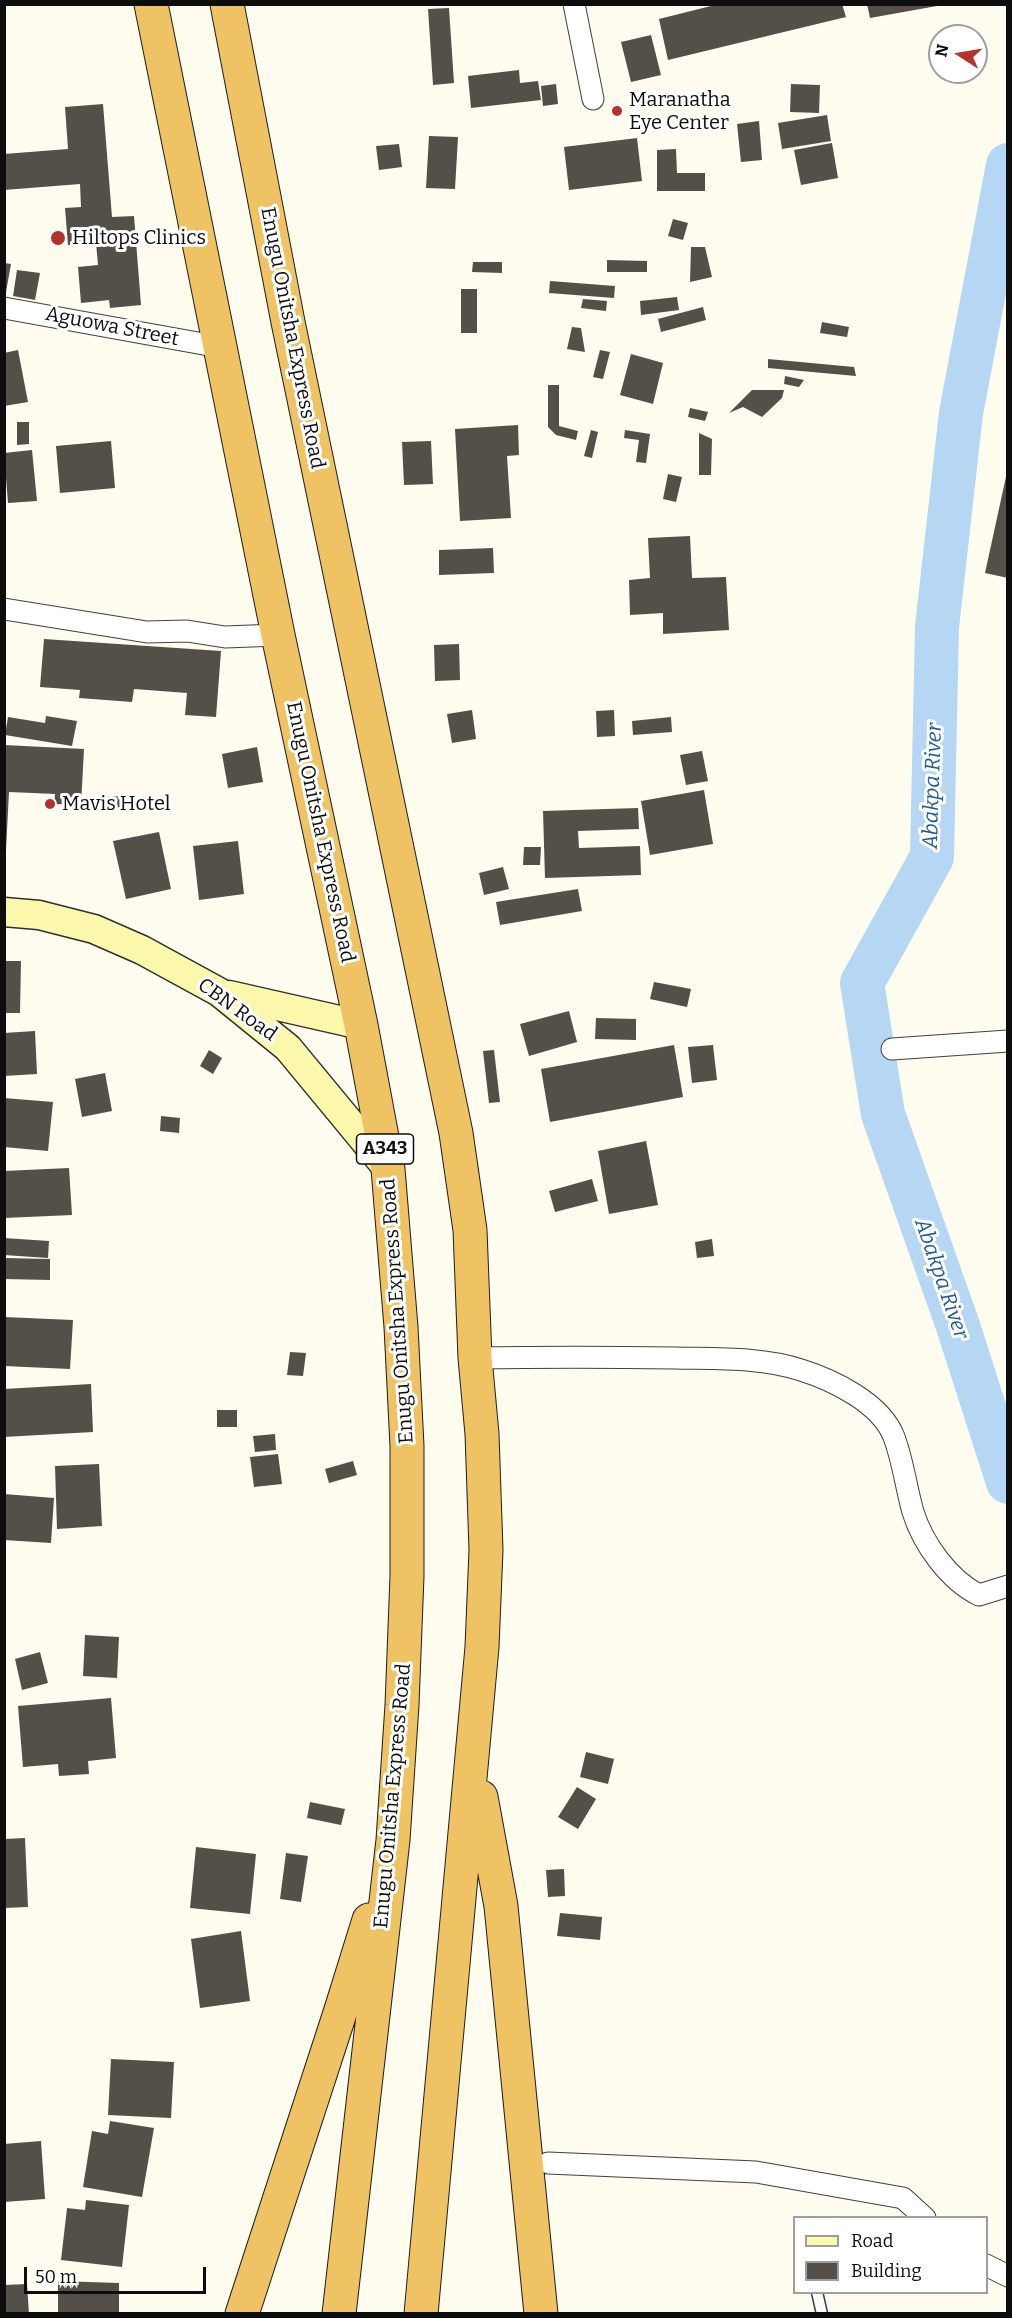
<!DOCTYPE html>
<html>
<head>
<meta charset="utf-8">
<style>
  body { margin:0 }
  #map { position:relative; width:1012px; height:2318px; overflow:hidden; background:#fefcee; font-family:Bitter,serif }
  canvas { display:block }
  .frame { position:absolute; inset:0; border:6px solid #0d0d0d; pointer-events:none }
  .legend { position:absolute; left:793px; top:2216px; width:195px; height:78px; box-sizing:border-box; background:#fff; border:2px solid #9e9e9e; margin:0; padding:8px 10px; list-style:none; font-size:18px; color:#0d0d0d }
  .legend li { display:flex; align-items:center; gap:12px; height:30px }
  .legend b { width:30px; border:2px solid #9e9e9e }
  .north { position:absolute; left:928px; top:24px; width:60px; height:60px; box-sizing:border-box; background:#fff; border:2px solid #9e9e9e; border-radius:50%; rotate:282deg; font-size:16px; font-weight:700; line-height:24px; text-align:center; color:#0d0d0d }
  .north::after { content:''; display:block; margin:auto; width:21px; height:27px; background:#b6302c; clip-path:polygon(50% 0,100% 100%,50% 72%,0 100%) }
  .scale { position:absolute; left:24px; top:2267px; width:182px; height:27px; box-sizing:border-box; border:3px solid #0d0d0d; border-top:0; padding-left:8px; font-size:18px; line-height:21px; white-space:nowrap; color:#0d0d0d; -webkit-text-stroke:4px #fff; paint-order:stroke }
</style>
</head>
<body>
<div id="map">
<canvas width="1012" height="2318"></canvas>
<div class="frame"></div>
<ul class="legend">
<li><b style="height:8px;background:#fbf8ac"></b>Road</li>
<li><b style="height:16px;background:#554f4a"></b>Building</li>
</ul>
<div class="north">N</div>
<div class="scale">50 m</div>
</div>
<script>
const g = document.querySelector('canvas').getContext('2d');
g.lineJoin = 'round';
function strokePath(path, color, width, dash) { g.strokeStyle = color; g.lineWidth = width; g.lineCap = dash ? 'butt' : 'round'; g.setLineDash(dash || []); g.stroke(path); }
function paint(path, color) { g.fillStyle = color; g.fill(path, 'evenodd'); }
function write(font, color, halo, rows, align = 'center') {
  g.font = font + ' Bitter,serif'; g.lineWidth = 6; g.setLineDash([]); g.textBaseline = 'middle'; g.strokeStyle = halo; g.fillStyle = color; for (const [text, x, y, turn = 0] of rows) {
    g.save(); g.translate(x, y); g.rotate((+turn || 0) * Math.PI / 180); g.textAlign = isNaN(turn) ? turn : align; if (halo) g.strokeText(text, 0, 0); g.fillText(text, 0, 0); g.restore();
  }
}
strokePath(new Path2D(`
  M1008,165L961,413L937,627L932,857L862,983L883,1114L958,1326L1008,1482`), '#b5d7f3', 44);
paint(new Path2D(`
  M719,4H842L846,17L668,60L659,19Z
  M867,4H936L937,6L870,18Z
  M449,8L454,83L433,85L428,9Z
  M651,35L661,75L631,82L621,42Z
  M519,70L520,83L538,81L541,100L471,108L468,76Z
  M556,84L558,104L543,106L541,86Z
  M791,84L820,85L819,113L790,112Z
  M103,104L112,217L134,216L141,305L110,308L109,300L81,303L78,267L98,265L96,243L68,245L65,208L81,207L80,184L4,190V154L68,149L65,107Z
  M827,115L831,141L782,149L778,123Z
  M759,121L762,160L741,162L737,124Z
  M429,136L458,137L455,189L426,188Z
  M637,138L642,181L569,190L564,147Z
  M832,143L838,178L801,185L794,150Z
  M399,144L402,167L379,170L376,146Z
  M676,149L677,173H705V191H657V150Z
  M673,219L688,223L683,240L668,236Z
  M691,247H705L712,277L690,282Z
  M607,260L647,261V272H607Z
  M473,262H502V273L472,272Z
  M4,263L11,264L6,292H4Z
  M17,270L40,273L35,300L13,296Z
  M550,281L615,286L614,298L549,293Z
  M461,289H477V333H461Z
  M677,297L679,310L641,315L640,301Z
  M583,299L607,301L606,311L581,308Z
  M703,307L706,320L661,332L658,319Z
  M822,322L849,327L847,337L820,333Z
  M572,327L581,328L585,352L567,349Z
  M18,350L28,402L4,406V353Z
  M600,350L610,352L603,379L593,377Z
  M631,354L663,363L653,404L620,395Z
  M768,359L854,367L856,376L768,368Z
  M785,376L804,380L799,387L784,384Z
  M548,385H559V426L578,431L576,440L556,435L548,427Z
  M752,390H784L782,398L762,417L743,407L729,413Z
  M690,408L708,412L705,421L688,417Z
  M17,422H29V444L17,445Z
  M518,425L519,455L507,456L511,518L460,521L455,429Z
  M591,430L598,432L592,458L584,456Z
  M625,430L650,434L646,463L636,462L639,440L624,438Z
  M699,433L712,439L711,475H699Z
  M111,441L115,488L60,493L56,446Z
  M431,441L433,484L404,485L402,442Z
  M32,450L37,501L8,503L4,453Z
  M1007,472H1008V578L985,573Z
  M668,474L682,477L676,502L663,499Z
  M690,536L692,578L726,577L729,630L663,634V613L630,615L629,580L650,578L648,538Z
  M493,548L494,573L439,575V550Z
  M44,639L221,651L216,717L185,715L187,693L134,689L132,702L79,698L80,690L40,687Z
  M459,644L460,680L435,681L434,645Z
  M472,710L476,739L452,743L447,714Z
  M614,710L615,736L597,737L596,711Z
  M46,716L77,721L72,746L5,735L8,717L45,723Z
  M671,717L672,732L633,735L632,721Z
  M4,745L84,749L81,805L54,804L55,794L9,792L6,850H4Z
  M257,747L263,782L228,788L222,754Z
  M702,751L708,781L686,785L680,755Z
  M704,790L713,844L650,855L641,801Z
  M124,796V808L98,809V797Z
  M638,808L639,829L578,831L579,848L640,846L641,875L545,878L543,811Z
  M159,832L171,889L126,899L113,841Z
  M238,841L244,894L199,900L193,846Z
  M524,847H541L540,865H523Z
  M503,867L509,889L484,895L479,873Z
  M578,889L582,911L500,925L496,902Z
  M4,961H21L20,1013H4Z
  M654,982L691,989L687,1007L650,999Z
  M569,1011L577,1042L529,1056L520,1024Z
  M596,1018L636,1019V1040L595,1039Z
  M35,1031L37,1074L4,1076V1033Z
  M674,1045L683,1097L550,1122L541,1069Z
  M713,1045L717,1080L692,1083L688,1047Z
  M209,1050L222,1058L213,1074L200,1066Z
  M494,1050L500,1102L489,1103L483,1051Z
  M105,1073L112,1111L82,1117L75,1079Z
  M4,1098L53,1102L48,1151L4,1147Z
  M161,1116L180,1118L179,1133L160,1131Z
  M646,1141L658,1205L609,1214L598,1151Z
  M69,1168L72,1215L4,1218V1171Z
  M592,1179L598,1201L555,1212L549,1191Z
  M4,1238L49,1241L48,1258L4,1255Z
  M712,1239L714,1256L697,1258L695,1242Z
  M4,1258L50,1259V1280L4,1279Z
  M4,1317L73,1320L70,1369L4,1366Z
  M290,1352L306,1353L303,1376L287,1375Z
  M91,1384L93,1432L4,1437V1389Z
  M217,1410H237V1427H217Z
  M275,1434L276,1450L255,1452L253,1436Z
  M278,1454L282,1484L254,1487L250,1457Z
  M353,1461L357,1475L329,1483L325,1469Z
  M99,1464L102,1526L57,1529L55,1466Z
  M4,1494L54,1498L51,1543L4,1540Z
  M85,1635L119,1637L117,1678L83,1676Z
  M40,1652L48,1683L22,1690L15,1659Z
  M111,1698L116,1758L88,1761L89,1774L59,1776L58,1764L23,1767L18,1706Z
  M586,1752L614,1759L608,1784L580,1777Z
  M577,1787L596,1799L578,1829L558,1817Z
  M310,1802L345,1809L341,1825L307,1818Z
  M25,1838L28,1907L4,1908V1839Z
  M196,1847L256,1854L250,1914L190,1908Z
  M286,1853L308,1856L301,1902L280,1899Z
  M564,1869L565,1896L548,1897L546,1870Z
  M560,1913L602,1917L600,1940L557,1936Z
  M241,1931L250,2001L200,2008L191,1939Z
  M111,2059L174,2062L171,2118L108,2115Z
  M110,2121L154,2128L142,2197L83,2187L92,2131L108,2134Z
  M41,2141L45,2199L4,2202V2144Z
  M86,2200L129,2205L122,2267L61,2260L67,2208L85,2210Z
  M58,2281L119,2283V2314H58Z
  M27,2284L29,2314H4V2285Z`), '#554f4a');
const service = new Path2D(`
  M817,2292L822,2314`);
const minor = new Path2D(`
  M574,4L593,99
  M4,308L220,347
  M4,609L147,632L187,631L225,637L278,635
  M892,1049L1008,1041
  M475,1358C542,1357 608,1357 675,1358C716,1359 761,1357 801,1370C833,1380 881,1403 894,1437C903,1461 906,1487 913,1512C923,1544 949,1580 979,1595L1008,1586
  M548,2163L756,2172L903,2198L925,2218
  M986,2265L1008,2276`);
const secondary = new Path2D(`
  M4,912L39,915L94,929L142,950L219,992L288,1048L388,1169
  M229,995L361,1025`);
const trunk = new Path2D(`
  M151,4L278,635L361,1025L388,1169L401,1327L407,1446V1576L402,1705L393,1840L339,2314
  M227,4L288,322L456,1133L470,1230L475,1358L482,1434L486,1550L482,1647L421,2314
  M481,1797L501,1906L541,2314
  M242,2314L340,2013L369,1920`);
strokePath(service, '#404040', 13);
strokePath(minor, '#404040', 23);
strokePath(secondary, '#2f2f2f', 31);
strokePath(trunk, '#1e1e1e', 35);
strokePath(service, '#fff', 10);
strokePath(minor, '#fff', 21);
strokePath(secondary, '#fbf8ac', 28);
strokePath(trunk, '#efc264', 33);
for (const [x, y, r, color] of [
  [617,111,6,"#b6302c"],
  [58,238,8,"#b6302c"],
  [50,804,6,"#b6302c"]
]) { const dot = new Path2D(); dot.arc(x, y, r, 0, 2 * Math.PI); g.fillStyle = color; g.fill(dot); strokePath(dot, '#fff', 2); }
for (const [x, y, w] of [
  [385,1149,57]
]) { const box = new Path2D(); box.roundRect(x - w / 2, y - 15, w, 30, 4.5); g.fillStyle = '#fff'; g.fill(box); strokePath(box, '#0d0d0d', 1.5); }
write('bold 18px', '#0d0d0d', null, [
  ["A343",385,1149]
]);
write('20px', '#0d0d0d', '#fff', [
  ["Maranatha",629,100],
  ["Eye Center",629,123],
  ["Hiltops Clinics",72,238],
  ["Mavis Hotel",62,804]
], 'left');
write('20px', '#0d0d0d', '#fff', [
  ["Aguowa Street",112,327,11],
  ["Enugu Onitsha Express Road",292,338,79],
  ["Enugu Onitsha Express Road",320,832,78],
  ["CBN Road",237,1010,36],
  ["Enugu Onitsha Express Road",398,1311,-94],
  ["Enugu Onitsha Express Road",393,1796,-85]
]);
write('italic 21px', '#1d5998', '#fff', [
  ["Abakpa River",933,786,-88],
  ["Abakpa River",941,1279,71]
]);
</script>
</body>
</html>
